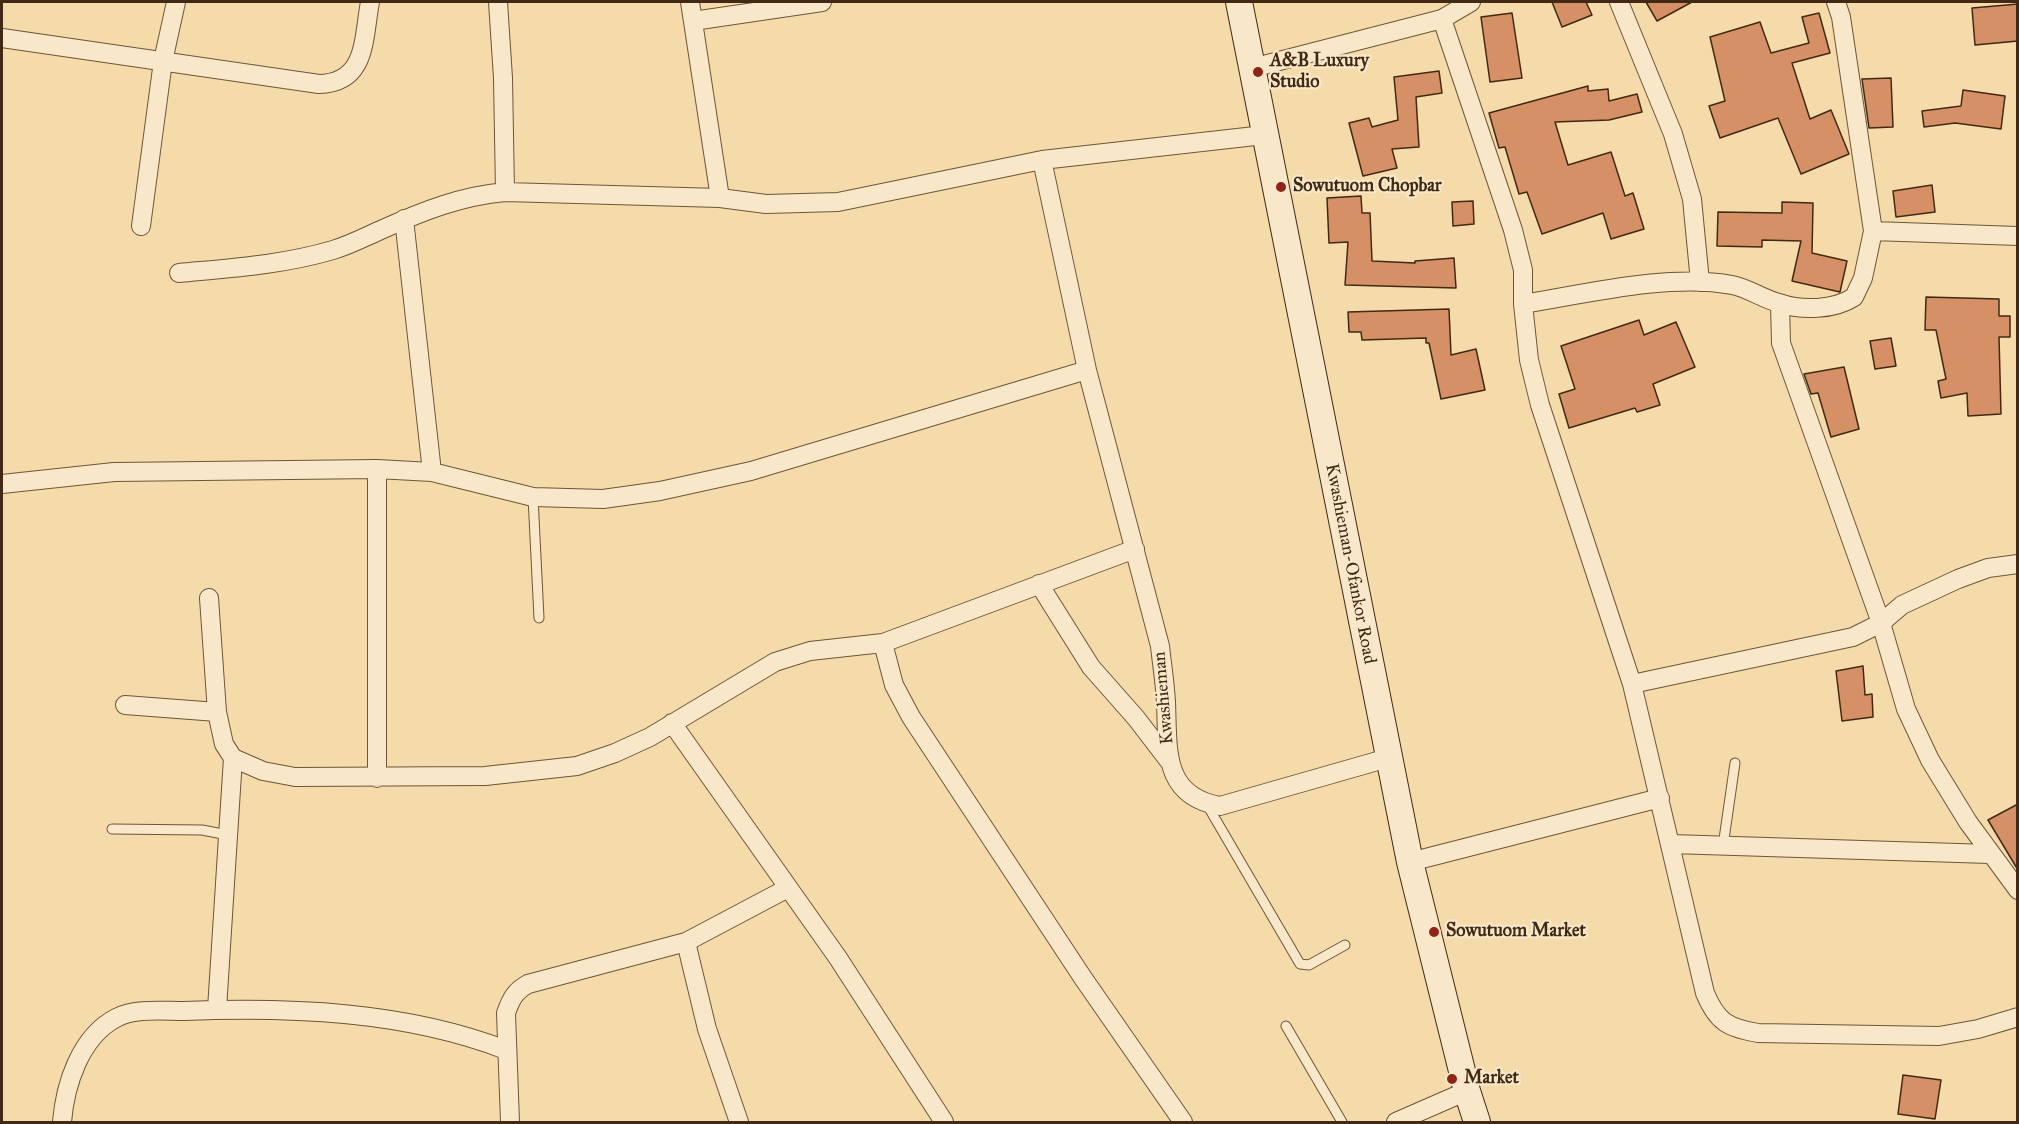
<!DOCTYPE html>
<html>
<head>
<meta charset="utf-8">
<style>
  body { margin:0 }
  #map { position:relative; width:2019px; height:1124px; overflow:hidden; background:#f5daaa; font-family:"IM FELL Great Primer",serif }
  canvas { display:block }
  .frame { position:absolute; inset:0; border:3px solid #412915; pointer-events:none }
</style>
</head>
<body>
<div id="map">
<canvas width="2019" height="1124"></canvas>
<div class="frame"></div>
</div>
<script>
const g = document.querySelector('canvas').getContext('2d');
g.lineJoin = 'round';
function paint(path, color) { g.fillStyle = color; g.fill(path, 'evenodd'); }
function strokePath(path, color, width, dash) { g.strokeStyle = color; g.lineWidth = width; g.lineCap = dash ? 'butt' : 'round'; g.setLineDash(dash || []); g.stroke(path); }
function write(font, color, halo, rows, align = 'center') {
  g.font = font + ' "IM FELL Great Primer",serif'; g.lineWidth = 4.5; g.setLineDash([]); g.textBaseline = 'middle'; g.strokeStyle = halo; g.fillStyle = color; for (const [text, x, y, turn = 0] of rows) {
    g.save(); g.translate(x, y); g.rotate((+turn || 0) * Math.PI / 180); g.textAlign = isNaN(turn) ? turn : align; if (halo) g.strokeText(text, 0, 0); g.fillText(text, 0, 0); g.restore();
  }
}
const building = new Path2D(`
  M1552,2H1586L1592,15L1562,27Z
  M1646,2H1692L1657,21Z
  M2018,4V41L1975,45L1972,8Z
  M1512,13L1522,78L1490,82L1481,17Z
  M1819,13L1830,53L1792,63L1810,119L1831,110L1849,154L1801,174L1778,118L1720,138L1709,106L1725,101L1710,37L1760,22L1771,53L1809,43L1802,17Z
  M1439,71L1442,93L1416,97L1419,147L1392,149L1397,168L1363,176L1349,123L1369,118L1372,127L1398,120L1394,77Z
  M1891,78L1893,127L1869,128L1862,79Z
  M1588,86V91L1608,89L1609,101L1637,94L1642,112L1609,120L1555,122L1568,165L1611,152L1625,196L1633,193L1644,229L1611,239L1603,213L1542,234L1527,192L1519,194L1505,147L1499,148L1489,113Z
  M1963,90L2005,96L2001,129L1955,123L1924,127L1922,111L1961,106Z
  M1932,185L1935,212L1896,217L1893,191Z
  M1361,196L1362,213H1370L1372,261L1415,263V261L1454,258L1456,288L1345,285L1348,242L1329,243L1327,198Z
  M1473,201L1474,224L1453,226L1452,202Z
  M1782,202L1813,203L1812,253L1847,261L1840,292L1792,281L1801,241L1762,240V247L1717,246L1718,212L1782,213Z
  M1926,297L1999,299V316H2010V337H1999L2001,414L1968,416L1967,393L1941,398L1938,381L1946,379L1936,330H1925Z
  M1449,309L1451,355L1476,349L1485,390L1441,399L1429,343H1426V338L1362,340L1361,332H1349L1348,312Z
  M1639,320L1644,335L1676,322L1695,367L1653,384L1660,405L1637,412L1635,408L1569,428L1559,394L1575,389L1561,346Z
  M1891,338L1896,366L1875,369L1870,341Z
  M1844,367L1859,429L1831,437L1818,393L1811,394L1804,374Z
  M1863,666L1865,695L1872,694L1873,717L1842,721L1836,671Z
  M2018,804V870L1988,820Z
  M1903,1075L1941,1080L1935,1119L1898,1114Z`);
paint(building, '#d69065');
strokePath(building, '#412915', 1.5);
const service = new Path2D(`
  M533,497L539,618
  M1206,803L1300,964L1309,965L1345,945
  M112,829L202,830L228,835
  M1723,846L1735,763
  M1286,1026L1342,1122`);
const minor = new Path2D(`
  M498,2L503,78L505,192
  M690,2L720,198
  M1619,2L1673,134L1692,199L1700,282
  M1442,19L1513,230L1523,270V304L1529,360L1540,405L1632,684L1705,993C1717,1022 1728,1028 1758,1033L1939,1036L1978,1029L2018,1017
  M693,21L822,2
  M2,38L319,84C367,83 363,39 370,2
  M1252,68L1442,19L1471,2
  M1042,160L1087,370L1160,646C1162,665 1165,683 1166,702C1168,749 1162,796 1220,806L1388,758
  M404,219L432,472
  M141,226L163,61L176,2
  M1873,231L2018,236
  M179,273C231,268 282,265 333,250C350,245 367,236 383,229C423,211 461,196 505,192L720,198L766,204L838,202L1042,160L1264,135
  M1523,304C1585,294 1670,273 1732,285C1748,288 1763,299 1779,303C1802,311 1834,310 1854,297L1863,278L1873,231L1841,17L1836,2
  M1780,304L1781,343L1881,623L1906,709L1930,760L1968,822L2018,890
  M2,484L114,472L377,469L432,472L533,497L603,499L660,491L751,471L1087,370
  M1039,584L1091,667L1136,718L1169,761
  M209,598L217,712
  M883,643L894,685L911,717L1083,978L1183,1122
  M1632,684L1853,637L1881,623L1902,605L1958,579L1988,568L2018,564
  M125,705L217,712L224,744L233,758L263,771L295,777L485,776L577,766L615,753L650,737L775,662L810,651L883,643L1135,549
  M672,723L838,958L944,1122
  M377,778V469
  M1671,844L1990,854
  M1410,862L1660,798
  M686,942L707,1029L739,1122
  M217,1009L233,758
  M62,1122C65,1085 80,1037 116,1018C134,1008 163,1011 184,1011C291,1007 405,1011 506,1050
  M510,1122L506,1013C511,999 515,991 528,984L686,942L788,888
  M1396,1122L1467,1091`);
const secondary = new Path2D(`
  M1239,2L1410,862L1467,1091L1477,1122`);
strokePath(service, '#6e553a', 11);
strokePath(minor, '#6e553a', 20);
strokePath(secondary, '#412915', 28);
strokePath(service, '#f8e7c8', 9);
strokePath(minor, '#f8e7c8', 18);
strokePath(secondary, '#f8e7c8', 26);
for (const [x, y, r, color] of [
  [1258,72,6,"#8f2418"],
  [1281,187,6,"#8f2418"],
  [1434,932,6,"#8f2418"],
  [1452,1079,6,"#8f2418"]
]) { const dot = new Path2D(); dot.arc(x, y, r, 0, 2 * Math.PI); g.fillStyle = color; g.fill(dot); strokePath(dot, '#f8e7c8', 2); }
write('bold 18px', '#412915', '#f8e7c8', [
  ["A&B Luxury",1270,62],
  ["Studio",1270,83],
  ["Sowutuom Chopbar",1293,187],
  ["Sowutuom Market",1446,932],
  ["Market",1464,1079]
], 'left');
write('18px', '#412915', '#f8e7c8', [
  ["Kwashieman-Ofankor Road",1350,564,79],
  ["Kwashieman",1164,698,-95]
]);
</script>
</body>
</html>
